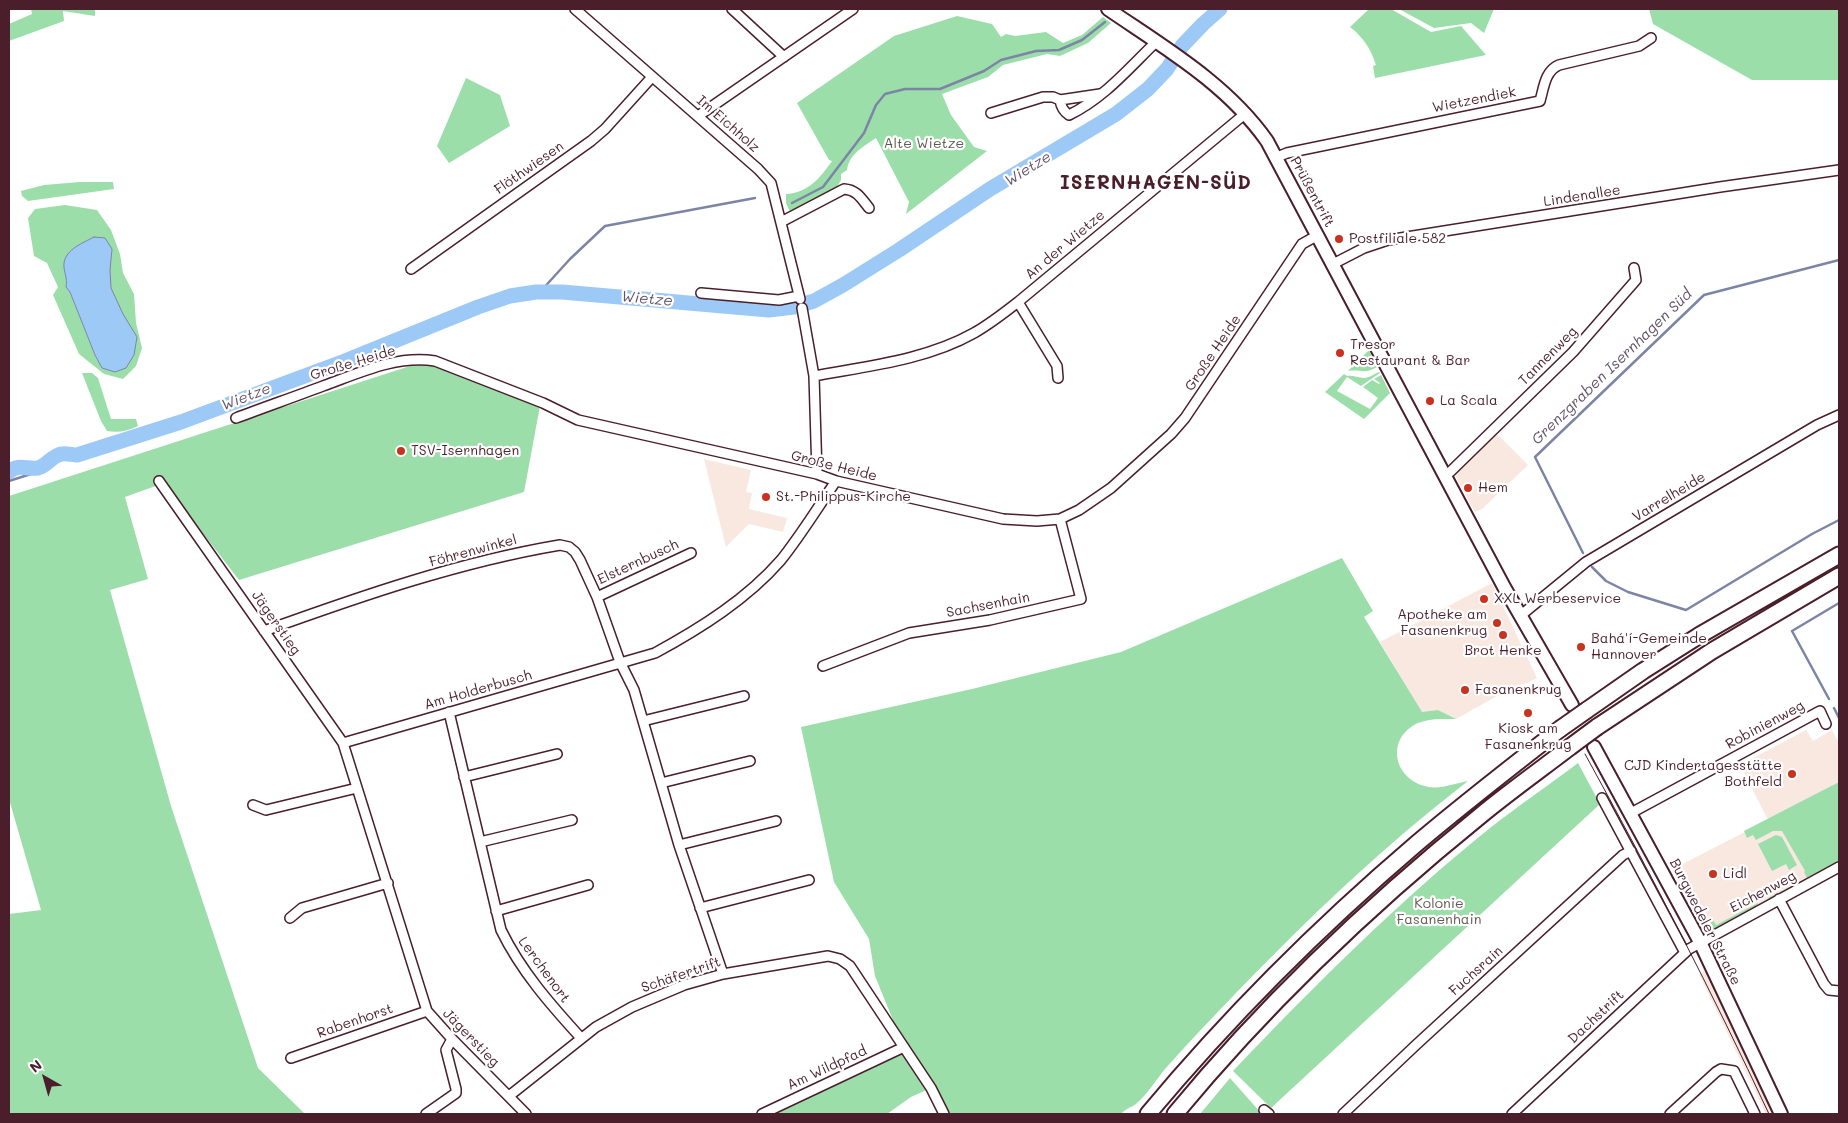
<!DOCTYPE html>
<html>
<head>
<meta charset="utf-8">
<style>
  body { margin:0 }
  #map { position:relative; width:1848px; height:1123px; overflow:hidden; background:#fff; font-family:Mali,sans-serif }
  canvas { display:block }
  .frame { position:absolute; inset:0; border:10px solid #4a1f2b; pointer-events:none }
  .north { position:absolute; left:20px; top:1053px; width:50px; height:50px; -webkit-text-stroke:4px #fff; paint-order:stroke; rotate:322deg; font-size:14px; font-weight:700; line-height:20px; text-align:center; color:#4a1f2b }
  .north::after { content:''; display:block; margin:auto; width:18px; height:22px; background:#4a1f2b; clip-path:polygon(50% 0,100% 100%,50% 72%,0 100%) }
</style>
</head>
<body>
<div id="map">
<canvas width="1848" height="1123"></canvas>
<div class="frame"></div>
<div class="north">N</div>
</div>
<script>
const g = document.querySelector('canvas').getContext('2d');
g.lineJoin = 'round';
function paint(path, color) { g.fillStyle = color; g.fill(path, 'evenodd'); }
function strokePath(path, color, width, dash) { g.strokeStyle = color; g.lineWidth = width; g.lineCap = dash ? 'butt' : 'round'; g.setLineDash(dash || []); g.stroke(path); }
function write(font, color, halo, rows, align = 'center') {
  g.font = font + ' Mali,sans-serif'; g.lineWidth = 4.5; g.setLineDash([]); g.textBaseline = 'middle'; g.strokeStyle = halo; g.fillStyle = color; for (const [text, x, y, turn = 0] of rows) {
    g.save(); g.translate(x, y); g.rotate((+turn || 0) * Math.PI / 180); g.textAlign = isNaN(turn) ? turn : align; if (halo) g.strokeText(text, 0, 0); g.fillText(text, 0, 0); g.restore();
  }
}
paint(new Path2D(`
  M1495,432L1528,465L1482,509L1475,512L1453,472Z
  M704,459L751,470L746,492L752,493L749,509L787,518L783,532L749,524L726,547Z
  M1492,583L1537,678L1528,683L1515,686L1456,719L1438,710L1422,713L1380,642Z
  M1806,730L1813,741L1832,730L1839,744V782L1776,816L1809,879L1711,931L1706,929L1673,869L1768,820L1740,765Z
  M1707,970L1776,1114H1766L1699,974Z`), '#f8e8e0');
paint(new Path2D(`
  M31,9H95V16L63,11L64,21L9,41V24L32,14Z
  M1369,9H1391L1431,32L1461,26L1486,55L1375,78L1373,66L1376,65C1371,49 1363,37 1350,27Z
  M1399,9H1494L1484,33L1471,23L1434,28Z
  M1649,9H1839V80H1752L1653,24Z
  M957,16L992,24L1001,37L1006,34L1015,36L1046,32L1063,43L1082,35L1103,17L1111,23L1088,43L1060,56L1047,54L1003,65L988,77L942,94L951,115L974,147L987,151L906,214L909,202L876,138C864,146 849,154 847,170L841,174V180L836,189L792,212L789,210L786,203V194C808,193 820,178 832,161L829,160L797,103L894,36Z
  M466,78L500,95L510,126L449,163L437,146Z
  M80,182H113L114,189L28,201L22,196L21,191L44,185Z
  M65,205L97,210L111,230L120,254L123,273L134,294L136,323L142,348L136,366L123,379L104,374L79,354L53,295L58,287L47,263L34,256L28,218L35,209ZM112,249C111,261 107,276 111,289C116,306 127,322 137,337L102,368L95,355L70,292L66,287L67,280Z
  M1369,350L1377,367C1362,375 1362,369 1348,371Z
  M431,364L540,406L524,492L239,580L164,483L125,497L148,579L110,590L171,806L258,1068L305,1114H9V914L41,910L9,799V496L410,366Z
  M1379,372L1380,373L1361,386L1347,377L1337,391L1370,409L1378,398L1363,387L1372,380L1379,384L1380,383L1374,379L1381,375L1390,393L1364,419L1325,392L1344,374L1347,376C1353,375 1357,378 1364,378C1369,378 1374,374 1379,372Z
  M82,373H92L98,378L111,419H136L138,426C129,431 117,433 107,431L101,421Z
  M1342,558L1373,611L1364,617L1422,712L1438,710L1456,719C1444,719 1430,718 1418,723C1384,739 1394,781 1429,787C1441,789 1457,783 1468,781C1385,845 1308,918 1235,994C1212,1018 1188,1043 1165,1069C1157,1079 1146,1096 1136,1104C1131,1108 1126,1108 1121,1114H944L931,1088L911,1097L887,1114H768L904,1047L875,976L869,939L834,882L801,727L972,689L1121,652Z
  M1578,763L1600,804L1271,1108L1233,1071C1314,986 1398,902 1490,828C1518,806 1549,785 1578,763Z
  M1839,782V863L1769,899L1768,898L1807,878L1804,872L1805,871L1782,831H1773L1756,840L1753,835L1747,838L1744,831Z
  M1776,835L1782,837L1797,865L1789,870L1786,864L1772,871L1758,844Z
  M1758,903L1757,906L1711,931L1702,924L1694,909L1700,906L1709,922L1713,920L1716,925Z
  M1230,1078L1260,1112L1262,1114H1200Z`), '#9bdeaa');
const water = new Path2D(`
  M94,237L105,238L112,249L110,270L111,288L123,314L137,337L134,355L126,368L115,372L102,368L95,355L70,292L66,287C68,278 63,271 64,263C66,249 83,243 94,237Z`);
paint(water, '#9dc9f7');
strokePath(water, '#7c85a5', 1);
strokePath(new Path2D(`
  M792,203L823,187L864,133L876,105L885,94L905,89H940L984,71L1001,60L1036,51L1059,50L1082,40L1105,22
  M540,292L570,259L605,226L755,198
  M9,481L37,472
  M1583,553L1535,457L1704,295L1839,260
  M1592,567L1606,581L1628,592L1686,610L1812,534L1839,520
  M1829,699L1792,631L1839,603
  M1834,708L1839,718`), '#7c85a5', 2.5);
strokePath(new Path2D(`
  M9,472C19,463 27,470 38,468C47,466 52,455 62,454C66,453 73,455 77,455L181,422L345,361L478,307L510,296L536,292H562L769,310L794,307L814,301L843,285L899,250L990,189L1116,114L1148,89L1167,69L1182,46L1203,24L1220,9`), '#9dc9f7', 15);
const street = new Path2D(`
  M575,9L758,169L771,183L800,299
  M732,9L784,57
  M1060,100C1061,107 1063,111 1069,115C1104,98 1128,69 1156,42
  M991,113L1043,97H1053L1060,100L1100,94
  M698,116L853,9
  M1277,157L1287,153L1540,101C1544,87 1545,71 1559,65L1639,46L1651,38
  M781,222L844,189C857,190 861,198 869,208
  M1333,264L1364,248L1388,240L1720,187L1839,170
  M411,269L591,141L605,129L652,77
  M701,293L779,300L799,296
  M1018,302L1057,366L1058,378
  M802,308L814,376L817,474
  M814,376C868,366 926,360 974,333C990,324 1004,313 1018,302L1246,113
  M236,418C265,407 294,397 323,386C359,373 396,355 435,361L543,403L578,420L817,474L836,481L1003,519L1037,521L1060,519L1079,510L1111,488L1171,434L1185,418L1302,244L1318,235
  M1445,475L1450,472L1573,352L1636,280L1634,268
  M159,481L343,743L427,1011L452,1039L526,1114
  M597,597L691,553
  M1520,616L1586,562L1817,425L1839,415
  M264,631C361,596 459,562 560,545L569,547L575,552L580,560L597,597L620,662L634,690L679,845L723,974
  M823,666L909,633L990,620L1081,599L1060,519
  M449,712L501,930C521,971 550,1004 581,1038
  M643,721L744,696
  M343,743L655,653C701,628 747,599 781,560C801,535 818,507 836,481
  M464,777L557,754
  M661,783L750,761
  M1602,798L1685,953
  M253,805L266,810L357,788
  M1631,813L1820,711L1826,724
  M480,842L572,820
  M679,845L776,821
  M1779,899L1824,984L1829,990L1839,991
  M700,908L809,880
  M496,911L588,885
  M290,918L302,908L388,883
  M291,1058L427,1011
  M509,1096L596,1027L632,1007L684,985L723,974L828,956L840,959L850,966L931,1088L944,1114
  M1264,1110L1269,1114
  M426,1114L456,1093V1089L446,1050L452,1039
  M762,1114L904,1047
  M1343,1114L1417,1044L1623,855L1631,851
  M1512,1114L1689,949L1839,867
  M1670,1114L1716,1072L1721,1069L1734,1071L1755,1114`);
const secondary = new Path2D(`
  M1108,9C1165,48 1227,84 1267,141L1504,587L1572,705
  M1594,747L1700,942L1781,1114`);
const highway = new Path2D(`
  M1587,710L1643,671L1700,635L1839,555
  M1597,727L1712,651L1839,576
  M1148,1114C1229,1017 1319,927 1415,845C1462,805 1511,767 1560,729
  M1175,1114C1265,1005 1370,905 1480,816C1509,792 1540,770 1570,747`);
strokePath(street, '#4a1f2b', 12);
strokePath(secondary, '#4a1f2b', 16);
strokePath(highway, '#4a1f2b', 19);
strokePath(street, '#fff', 9);
strokePath(secondary, '#fff', 12);
strokePath(highway, '#fff', 15);
strokePath(new Path2D(`
  M1585,754C1650,872 1712,992 1769,1114`), '#4a1f2b', 1);
const highwayBridge = new Path2D(`
  M1560,729L1587,710
  M1570,747L1597,727`);
strokePath(highwayBridge, '#4a1f2b', 19, []);
strokePath(highwayBridge, '#fff', 15);
for (const [x, y, r, color] of [
  [1339,239,5,"#c8321e"],
  [1340,353,5,"#c8321e"],
  [1430,401,5,"#c8321e"],
  [401,451,5,"#c8321e"],
  [1468,488,5,"#c8321e"],
  [766,497,5,"#c8321e"],
  [1484,599,5,"#c8321e"],
  [1497,623,5,"#c8321e"],
  [1503,635,5,"#c8321e"],
  [1581,647,5,"#c8321e"],
  [1465,690,5,"#c8321e"],
  [1528,713,5,"#c8321e"],
  [1792,774,5,"#c8321e"],
  [1713,874,5,"#c8321e"]
]) { const dot = new Path2D(); dot.arc(x, y, r, 0, 2 * Math.PI); g.fillStyle = color; g.fill(dot); strokePath(dot, '#fff', 2); }
write('14px', '#4a1f2b', '#fff', [
  ["Wietzendiek",1474,100,-11],
  ["Im Eichholz",728,124,41],
  ["Flöthwiesen",529,168,-35],
  ["Prüßentrift",1312,192,62],
  ["Lindenallee",1582,196,-9],
  ["An der Wietze",1065,245,-40],
  ["Große Heide",1213,353,-56],
  ["Tannenweg",1548,356,-45],
  ["Große Heide",353,363,-17],
  ["Große Heide",834,466,14],
  ["Varrelheide",1669,497,-31],
  ["Föhrenwinkel",473,551,-15],
  ["Elsternbusch",638,562,-25],
  ["Sachsenhain",988,605,-11],
  ["Jägerstieg",276,623,55],
  ["Am Holderbusch",478,690,-16],
  ["Robinienweg",1765,725,-28],
  ["Eichenweg",1763,892,-28],
  ["Burgwedeler Straße",1705,922,63],
  ["Lerchenort",544,970,54],
  ["Fuchsrain",1476,971,-42],
  ["Schäfertrift",681,975,-19],
  ["Dachstrift",1596,1017,-43],
  ["Rabenhorst",355,1021,-19],
  ["Jägerstieg",471,1038,46],
  ["Am Wildpfad",827,1068,-25]
]);
write('14px', '#625851', '#fff', [
  ["Alte Wietze",924,144],
  ["Kolonie",1439,904],
  ["Fasanenhain",1439,920]
]);
write('14px', '#4a1f2b', '#fff', [
  ["Postfiliale 582",1349,239],
  ["Tresor",1350,345],
  ["Restaurant & Bar",1350,361],
  ["La Scala",1440,401],
  ["TSV-Isernhagen",411,451],
  ["Hem",1478,488],
  ["St.-Philippus-Kirche",776,497],
  ["XXL Werbeservice",1494,599],
  ["Apotheke am",1487,615,"right"],
  ["Fasanenkrug",1487,631,"right"],
  ["Bahá'í-Gemeinde",1591,639],
  ["Hannover",1591,655],
  ["Brot Henke",1503,651,"center"],
  ["Fasanenkrug",1475,690],
  ["Kiosk am",1528,729,"center"],
  ["Fasanenkrug",1528,745,"center"],
  ["CJD Kindertagesstätte",1782,766,"right"],
  ["Bothfeld",1782,782,"right"],
  ["Lidl",1723,874]
], 'left');
write('italic 15px', '#635268', '#fff', [
  ["Wietze",1028,169,-32],
  ["Wietze",647,299,5],
  ["Grenzgraben Isernhagen Süd",1612,367,-44],
  ["Wietze",246,397,-21]
]);
g.letterSpacing = '1px';
write('bold 19px', '#4a1f2b', '#fff', [
  ["ISERNHAGEN-SÜD",1156,183]
]);
g.letterSpacing = '0px';
</script>
</body>
</html>
